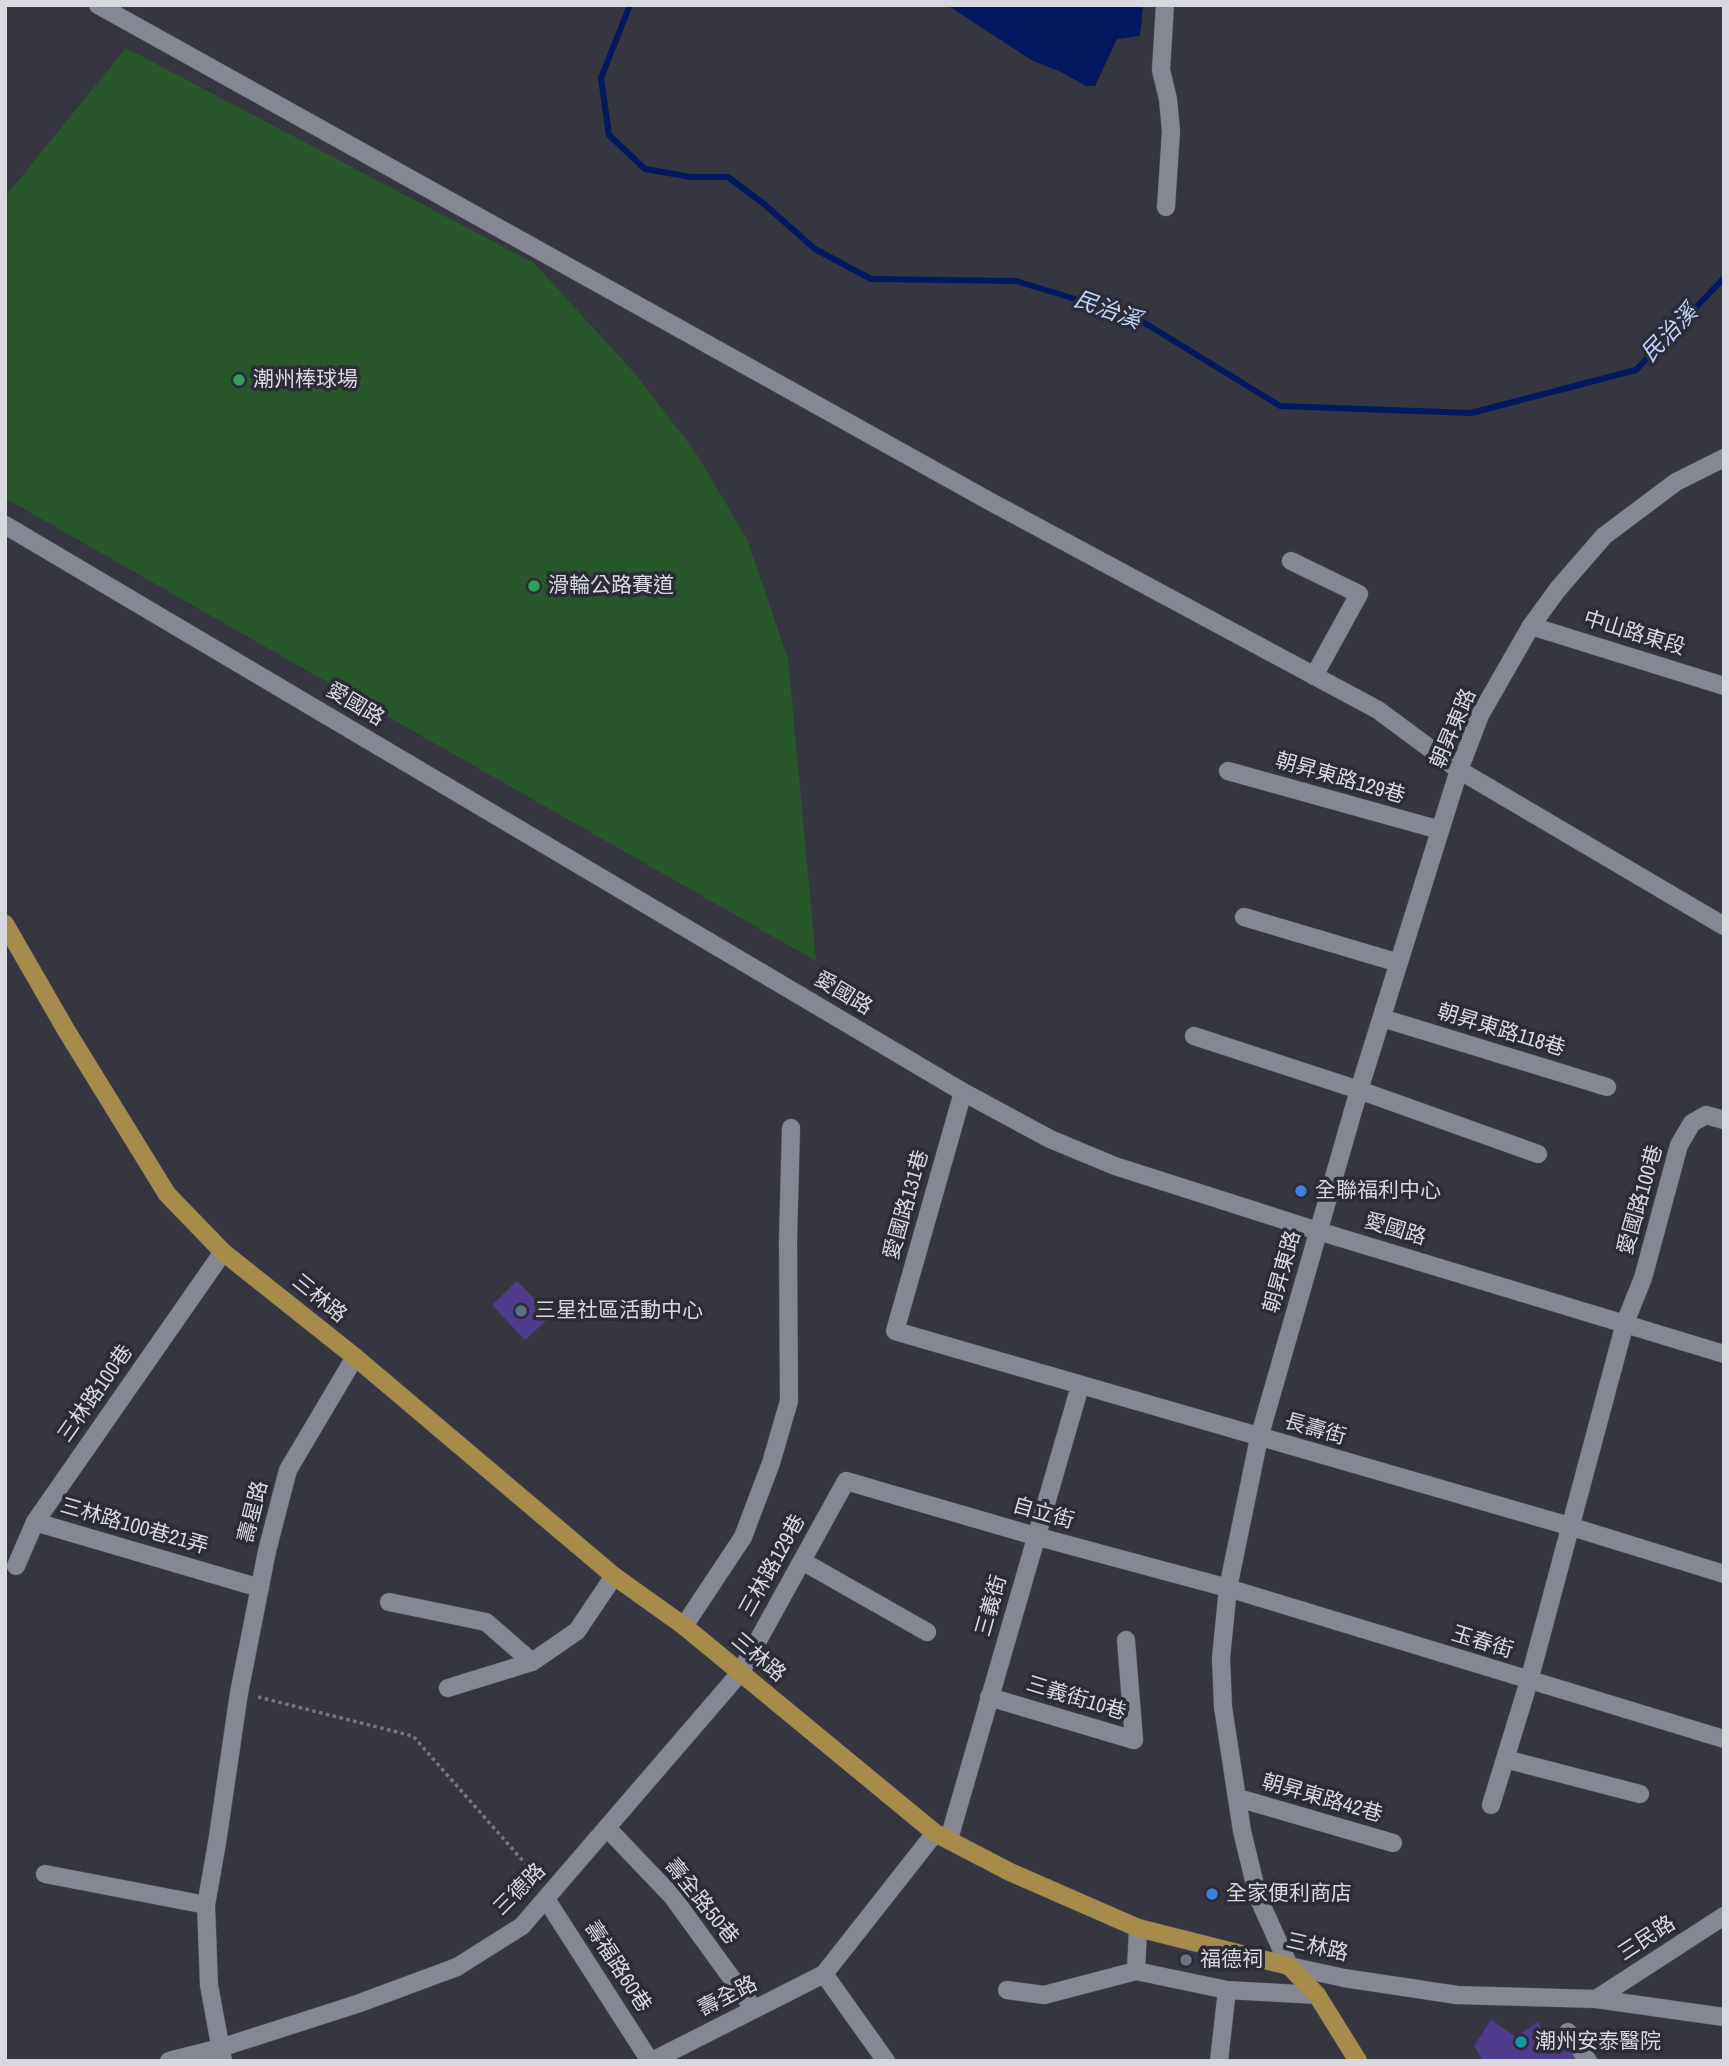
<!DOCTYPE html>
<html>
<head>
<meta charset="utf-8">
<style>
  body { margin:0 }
  #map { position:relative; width:1729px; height:2066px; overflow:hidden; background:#363641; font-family:"Archivo Narrow",sans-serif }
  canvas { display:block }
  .frame { position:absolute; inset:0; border:7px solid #d8d9df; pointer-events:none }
</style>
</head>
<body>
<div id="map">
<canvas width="1729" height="2066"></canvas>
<div class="frame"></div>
</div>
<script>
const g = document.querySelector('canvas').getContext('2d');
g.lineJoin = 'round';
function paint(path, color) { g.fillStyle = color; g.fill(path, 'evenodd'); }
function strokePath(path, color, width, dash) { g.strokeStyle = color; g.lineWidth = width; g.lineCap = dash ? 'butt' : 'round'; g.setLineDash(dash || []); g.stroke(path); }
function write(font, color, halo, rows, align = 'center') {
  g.font = font + ' "Archivo Narrow","Noto Sans TC",sans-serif'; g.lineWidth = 7; g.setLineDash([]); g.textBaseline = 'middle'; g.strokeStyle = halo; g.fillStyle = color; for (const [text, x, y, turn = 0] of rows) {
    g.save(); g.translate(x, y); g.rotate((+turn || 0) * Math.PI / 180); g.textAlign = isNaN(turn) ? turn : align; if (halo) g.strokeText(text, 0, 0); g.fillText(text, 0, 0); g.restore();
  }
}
paint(new Path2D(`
  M126,48L534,263L638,377L696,453L747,539L788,659L816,961L5,498V197Z`), '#28572b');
paint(new Path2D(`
  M947,5H1143L1140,36L1117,39L1095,86H1086L1059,71L1033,61Z`), '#03185e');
strokePath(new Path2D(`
  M630,5L601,78L609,135L645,169L691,177H728L764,204L815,249L871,279L1016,281L1135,317L1280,406L1471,413L1636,370L1724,278`), '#03185e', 6);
paint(new Path2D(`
  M517,1281L551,1316L525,1340L492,1305Z
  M1491,2020L1516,2037L1538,2022L1548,2038L1558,2031L1578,2061H1483L1474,2046Z`), '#4f3c8c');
const minor = new Path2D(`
  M98,5L991,502L1378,710L1459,770L1724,926
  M1165,5L1161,70L1168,99L1171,131L1166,207
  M1724,458L1676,482L1604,536L1558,589L1531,626L1480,715L1459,770L1359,1090L1259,1438L1228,1588L1221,1658L1223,1707L1242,1831L1258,1897L1289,1966L1344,1978L1457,1995L1596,1999L1724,2017
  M5,525L963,1092L1050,1139L1115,1166L1318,1231L1724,1354
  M1291,561L1359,594L1314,676
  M1531,626L1724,686
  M1228,771L1440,830
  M1244,917L1399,963
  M1382,1018L1607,1087
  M1194,1036L1359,1090L1538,1154
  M963,1092L895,1331L1569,1526L1724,1574
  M35,1522L260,1588
  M802,1561L927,1632
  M16,1566L35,1522L223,1252
  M389,1602L486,1622L532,1662
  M684,1626L743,1537L771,1463L789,1401L788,1240L791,1128
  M448,1688L532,1662L577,1631L614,1576
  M989,1697L1134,1740L1126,1640
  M1505,1759L1640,1794
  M1238,1798L1393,1843
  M1491,1805L1529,1681L1625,1323L1643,1278L1679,1145L1692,1123L1706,1115L1724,1120
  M607,1828L672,1896L754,2009
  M949,1839L1080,1386
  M45,1874L206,1905
  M546,1899L650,2061
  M1136,1971L1138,1928
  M824,1974L886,2061
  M1007,1990L1044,1995L1136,1971L1227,1990L1317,1995
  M1596,1999L1724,1916
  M1568,2032L1588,2061
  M169,2061L220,2048L357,2004L457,1967L522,1926L740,1673L846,1481L1035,1536L1228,1588L1724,1739
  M223,2061L209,1985L206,1905L217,1843L239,1693L267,1551L288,1470L355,1357
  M652,2061L824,1974L935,1833
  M1219,2061L1227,1990`);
const major = new Path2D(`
  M5,924L66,1030L167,1194L223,1252L355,1357L614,1576L684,1626L935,1833L1010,1872L1138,1928L1289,1966L1317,1995L1358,2061`);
strokePath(minor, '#51525b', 19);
strokePath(major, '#51525b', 19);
strokePath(new Path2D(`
  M258,1697L413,1736L530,1869L536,1880`), '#76767f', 3.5, [3.5, 3.5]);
strokePath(minor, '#858793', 18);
strokePath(major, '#a68b4a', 18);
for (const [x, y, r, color] of [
  [239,380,7,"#2e9e5b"],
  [534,586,7,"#2e9e5b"],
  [1301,1191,7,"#3f7fe0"],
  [521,1311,7,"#5c6f8a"],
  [1212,1894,7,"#3f7fe0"],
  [1186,1960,7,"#6b7280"],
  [1521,2042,7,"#0f9aa8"]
]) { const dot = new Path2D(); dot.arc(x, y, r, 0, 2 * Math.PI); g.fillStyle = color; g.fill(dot); strokePath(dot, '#2b2c37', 2.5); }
write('21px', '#d8d9df', '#2b2c37', [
  ["潮州棒球場",253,380],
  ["滑輪公路賽道",548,586],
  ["全聯福利中心",1315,1191],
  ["三星社區活動中心",535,1311],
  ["全家便利商店",1226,1894],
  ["福德祠",1200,1960],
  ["潮州安泰醫院",1535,2042]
], 'left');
write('21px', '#d8d9df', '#2b2c37', [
  ["中山路東段",1634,634,17],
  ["愛國路",355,705,31],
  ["朝昇東路",1454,729,-67],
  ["朝昇東路129巷",1340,779,16],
  ["愛國路",843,994,31],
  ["朝昇東路118巷",1501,1031,17],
  ["愛國路100巷",1641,1200,-74],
  ["愛國路131巷",907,1205,-74],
  ["愛國路",1395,1230,17],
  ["朝昇東路",1283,1272,-74],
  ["三林路",319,1299,39],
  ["三林路100巷",96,1394,-55],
  ["長壽街",1315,1430,16],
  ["壽星路",254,1512,-76],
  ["自立街",1043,1514,16],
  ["三林路100巷21弄",134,1527,16],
  ["三林路129巷",773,1566,-61],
  ["三義街",992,1606,-74],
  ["玉春街",1482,1643,17],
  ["三林路",758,1658,40],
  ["三義街10巷",1076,1699,17],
  ["朝昇東路42巷",1322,1799,16],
  ["三德路",520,1890,-45],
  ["壽全路50巷",701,1902,51],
  ["三民路",1647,1939,-33],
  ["三林路",1317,1948,13],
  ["壽福路60巷",617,1967,57],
  ["壽全路",728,1997,-27]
]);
write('italic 23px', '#bed2fc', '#2b2c37', [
  ["民治溪",1107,311,20],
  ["民治溪",1670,334,-46]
]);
</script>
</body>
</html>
